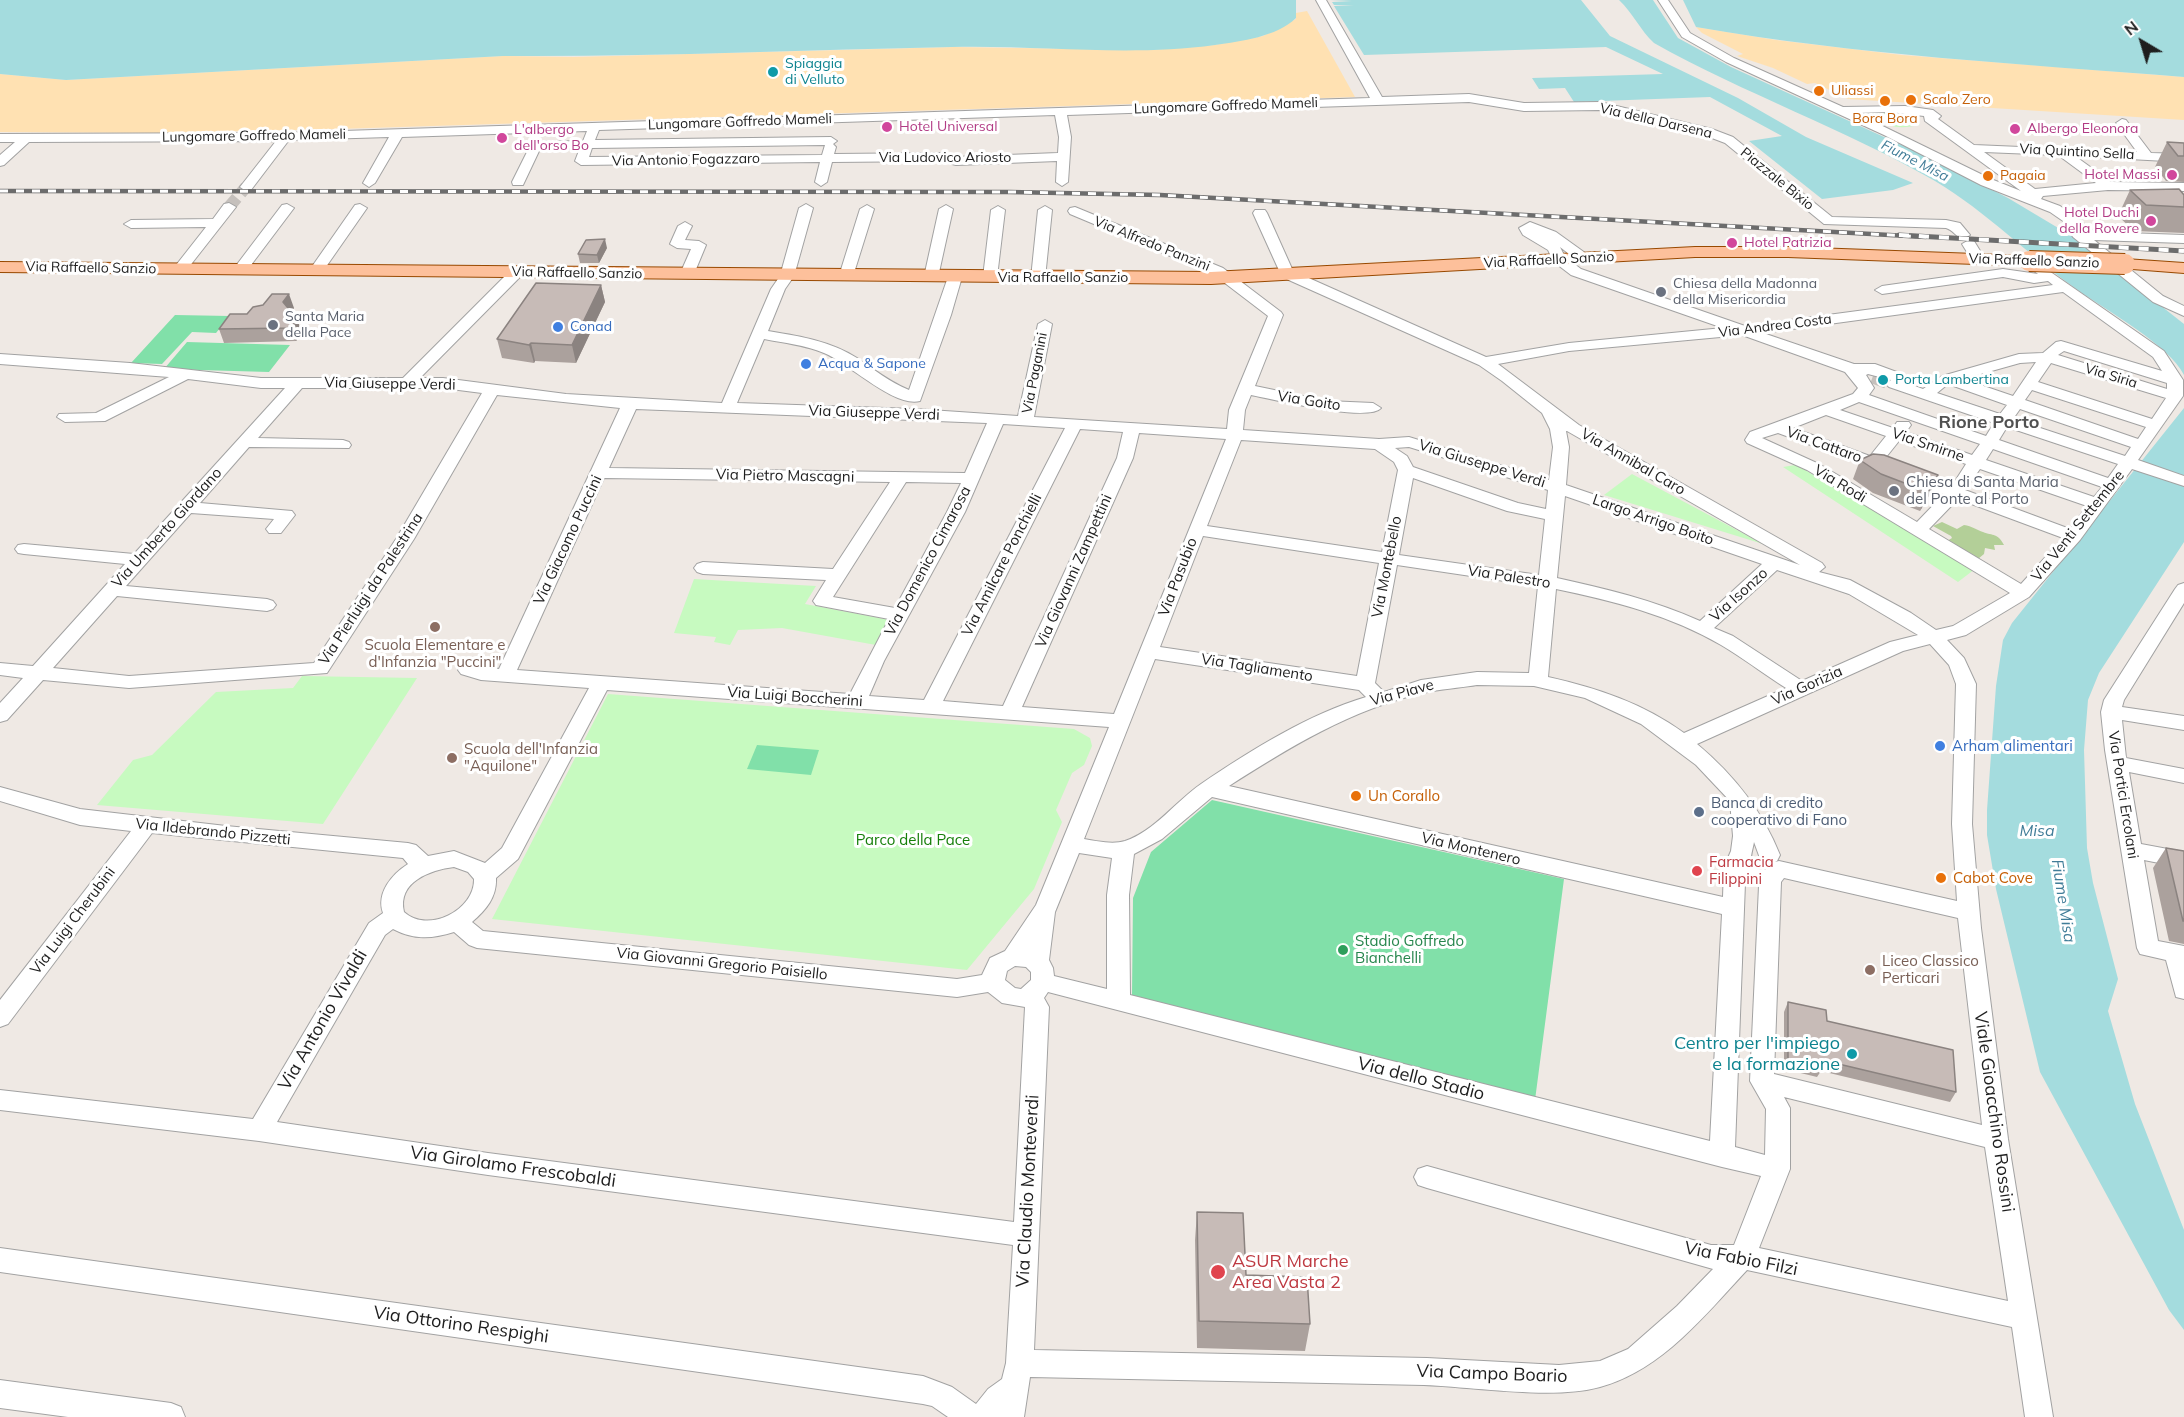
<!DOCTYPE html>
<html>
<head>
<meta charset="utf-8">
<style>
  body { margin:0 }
  #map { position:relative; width:2184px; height:1417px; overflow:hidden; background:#efe9e4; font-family:Mulish,sans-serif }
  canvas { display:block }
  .north { position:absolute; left:2112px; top:12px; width:60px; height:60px; -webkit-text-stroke:4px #fff; paint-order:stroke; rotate:322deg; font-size:16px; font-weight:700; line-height:24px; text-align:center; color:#1e1e1e }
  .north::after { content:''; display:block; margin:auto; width:21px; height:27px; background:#1e1e1e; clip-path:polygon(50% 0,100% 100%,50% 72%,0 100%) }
</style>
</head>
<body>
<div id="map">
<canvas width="2184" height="1417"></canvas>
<div class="north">N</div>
</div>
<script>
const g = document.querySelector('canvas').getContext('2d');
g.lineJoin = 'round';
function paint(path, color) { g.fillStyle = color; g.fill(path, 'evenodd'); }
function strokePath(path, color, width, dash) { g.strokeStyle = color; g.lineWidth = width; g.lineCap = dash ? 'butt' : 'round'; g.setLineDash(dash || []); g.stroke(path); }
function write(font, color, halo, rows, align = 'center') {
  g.font = font + ' Mulish,sans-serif'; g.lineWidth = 6; g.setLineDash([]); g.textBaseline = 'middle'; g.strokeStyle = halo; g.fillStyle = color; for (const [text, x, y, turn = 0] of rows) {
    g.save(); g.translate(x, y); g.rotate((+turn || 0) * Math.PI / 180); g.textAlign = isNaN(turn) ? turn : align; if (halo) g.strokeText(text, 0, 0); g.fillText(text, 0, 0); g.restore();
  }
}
paint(new Path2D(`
  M1942,522L1957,529L1964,525C1972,526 1977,530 1983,532C1993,536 1998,533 2004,545H1994L1995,550L1985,548L1984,554L1978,559L1947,541L1952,538L1951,536L1933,526Z`), '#b3cf98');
paint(new Path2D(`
  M1307,11L1355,97L337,129L163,133L0,132V74L66,80L503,56L574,57L954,47L1151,50L1214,45L1263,36L1296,19V13Z
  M1696,27L1776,40L1902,55L2184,77V120L1848,99L1815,83L1807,84L1773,68L1737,56L1743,54L1702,33Z`), '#ffe1b2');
paint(new Path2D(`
  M1868,113C1889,113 1902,112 1920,125C1904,128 1890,130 1877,117H1871Z
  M1795,465L1800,467L1975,569L1958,582L1783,467Z
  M1632,474L1763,544L1604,495Z
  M694,579L816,586L805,604L890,620L876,645L782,628L738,630L730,645L714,642L716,637L674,633Z
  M302,676L417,678L323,824L97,805L133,760L152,755L216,692L293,688Z
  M608,694L1074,729L1090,738L1092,746L1084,765L1072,773L1056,810L1062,822L1034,889L967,970L492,919Z`), '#c7fac0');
paint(new Path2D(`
  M175,315L230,316L216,333L192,332L162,364L131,363Z
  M187,342L290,345L269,372L164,369Z
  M757,745L819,750L811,775L747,769Z
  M1212,800L1564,879L1535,1100L1132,995L1133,898L1151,852Z`), '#81e0a9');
paint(new Path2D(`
  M0,0H1296V18C1276,37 1242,41 1215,45C1129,57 1039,45 952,47C802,50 653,57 503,56L66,80L0,74Z
  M1330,0H1581L1610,36L1738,98L1806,137L1913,183L1893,190L1822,199L1749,141L1782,136L1710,97L1574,102L1565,88L1539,89L1532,78L1663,74L1606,47L1364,55L1334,6L1354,5H1334L1332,2L1352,1Z
  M1619,0H1653L1678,38L1731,67L1930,158L2008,198L2075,238L2184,324V375C2169,345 2107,311 2079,291C2029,256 1987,212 1935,181C1845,129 1745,94 1654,43C1640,30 1633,13 1619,0Z
  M1683,0H2184V77C2021,64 1857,55 1696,27Z
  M2184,408V542L2099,673L2088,700L2084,750L2087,848L2093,883L2118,979L2108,1011L2135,1104L2184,1230V1330L2169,1310L2040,1072L1996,889L1987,835V810L1996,686L2003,640L2012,623Z`), '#a4dcde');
strokePath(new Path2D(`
  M229,207L246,187`), '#c5c0bc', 12, [12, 6]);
strokePath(new Path2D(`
  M1873,376L1894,384`), '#c5c0bc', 15, [15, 8]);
const minor = new Path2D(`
  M1316,0H1326L1382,97L1469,94L1524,103L1600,102L1712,129L1733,137L1832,217L1946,220L1960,223L1970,235L1963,239C1956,237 1953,230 1946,228L1824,224L1725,143L1704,135L1600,110L1524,111L1469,102L1067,115L1071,137L1068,182L1062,186L1056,182L1057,161L956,165L940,161L832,162L827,182L821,186L815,182L820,162L581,165L575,161L580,148L540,149L523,185H513L512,182L532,142L583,141L587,131L402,137L375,183L369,187L363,183L389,137L289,140L251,190L246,191L240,187L276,141L29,142L4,165L0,166V155L15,142H0V134L281,133L1370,98ZM1055,115L1059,137L1058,153L956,157L940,153L834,154L836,147L833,144L837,141L831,137L595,140L599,130ZM825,145L822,155L589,157L592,148Z
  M1658,0H1668L1690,33L1734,58L1843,107L1905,106L1933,110L1941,116L1938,119L1974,145L2137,152L2116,123L2122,119L2126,120L2151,153L2184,154V162L2075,156L2111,182L2184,183V191L2108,190L2043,196L2041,199L2060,206L2095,232L2184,235V243L2094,240L2163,296L2184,306V316L2153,302L2073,237L2071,234L2076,230L2050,212L1981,185L1884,135L1726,62L1682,37ZM1890,112L1924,116L1925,121L2021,191L1991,179L1856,113ZM1984,152L2058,155L2096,183L2035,189Z
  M229,203L236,207L185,272L180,273L173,269L206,227L131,228L124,224L131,220L213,219L224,204Z
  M287,204L294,208L245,273H235L233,270L235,267L282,205Z
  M360,204L367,208L321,274H311L309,271L311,268L355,205Z
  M806,204L813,208L794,276L785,289L768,331C799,336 830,341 857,358C875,370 889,382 909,390L948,277L955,273L962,277L951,315L920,401C894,408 849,363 824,353C805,345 784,343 764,339L737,403L915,409L1018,416L1038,324L1045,320L1052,324L1034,417L1227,429L1229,410L1268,316L1213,274L1070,214L1068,211L1070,208L1075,207L1223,268L1281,312L1283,315L1255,386L1327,401L1373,403L1381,408C1368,423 1272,399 1251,395L1245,410L1243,430L1379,439L1409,437L1549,480L1553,447L1550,429L1542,413L1502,381L1479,365L1282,277L1253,213L1255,210H1265L1267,213L1293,271L1486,357L1569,343L1723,328L1571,275L1554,262L1548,250L1523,235L1519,228L1530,222L1556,232L1588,255L1590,258L1588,261H1578L1560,247L1565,257L1581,269L1745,326L2053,285L2048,281L2034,283L2003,277L1882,294L1875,290L1882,286L2003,269L2038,274L2022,261L2029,257L2164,351L2183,380V396L2138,460L2184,476V486L2132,469L2080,540L2029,597L1966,635L1947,640L1964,658L1976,684L1972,824L1981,928L2008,1139L2053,1417H2025L2012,1327L1747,1270C1705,1315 1662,1370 1600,1387C1553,1400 1475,1387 1424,1385C1293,1382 1161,1380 1030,1377L1024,1417H948L932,1406L923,1404L0,1272V1248L923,1376L952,1387L976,1404L988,1389L1002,1379L1006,1363L1013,1245L488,1175L259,1141L0,1110V1090L253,1119L369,923L383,913C376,893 392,874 408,864L403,858L152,833L8,1024L0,1027V1000L131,831L80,825L0,801V787L80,809L226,826L408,843L416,845L428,856L454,851L485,863L502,848L589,688L481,680L461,674L458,670L461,666L468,664L499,669L620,408L497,395L414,539L327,673L129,688L43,680L7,720L0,722V703L23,678L0,675V663L33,666L125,564L24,554L18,553L15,549L18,545L24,544L134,554L285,388H261L188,379L105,421L65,422L57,417L59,414L96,413L169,377L0,364V354L130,363L261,378H403L512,269L517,268L524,272L522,275L420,378H443L566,394L722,403L771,289L780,276L799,208ZM2063,292L2153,357L2162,371L2061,341L2056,342L2043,353L2019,354L1942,376L1923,389L1912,385L1916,381L1913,378L1875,364H1854L1763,333ZM1742,335L1845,372L1858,388L1853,394L1750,432L1745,440L1747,443L1807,470L2010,593L1953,626L1936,630L1911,613L1850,580L1819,572L1825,567L1822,563L1579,425L1498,364L1569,351ZM2064,351L2167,383V389L2058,355ZM2036,362L2013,396L1963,379L2020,363ZM2051,363L2166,398L2152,419L2038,382ZM1868,374L1891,380L1886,384L1889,387L1994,423L1986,436L1869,395L1874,388L1866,375ZM1948,384L2007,405L2000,414L1937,393ZM302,388H443L482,393L396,539L314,663L129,676L53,668L117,596L267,611L273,609L276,605L273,601L267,599L126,586L191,513L274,519L266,529L269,533H281L295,515L292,511L200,503L249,447L349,448L351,445L349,442L343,440L258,438ZM2032,390L2146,427L2138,439L2025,400ZM1859,402L1980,444L1972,455L1906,432L1911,425L1909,422H1897L1893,428L1840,410ZM636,409L987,423L965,473L609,468ZM2020,409L2131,447L2125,456L2013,419ZM1826,415L1886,436L1870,456L1793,428ZM1003,424L1065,428L924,700L869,696L884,661L965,512ZM2007,427L2118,464L2108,478L1999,440ZM1080,429L1123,432L1117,458L1003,706L943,701ZM1566,431H1567L1800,565L1566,485L1569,447ZM1139,433L1226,439L1114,714L1022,707L1133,458ZM1778,433L1944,494L1917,522L1819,464L1762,438ZM1241,440L1375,449L1394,462L1398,470L1382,552L1207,526ZM1899,441L1966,464L1952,486L1883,461ZM1409,447L1548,490L1546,509L1518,503L1413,467L1407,456L1395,448ZM1993,449L2102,487L2094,497L1986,460ZM1980,469L2087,506L2070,529L1965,490ZM604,478L890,482L833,569L703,562L697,564L694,568L697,572L703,574L826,580L813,601L816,605L889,619L850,694L517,670ZM1413,478L1507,511L1545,519L1539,575L1399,555ZM906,482L961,483L947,512L895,608L833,597ZM1565,496L1762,564L1700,621C1653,600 1607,589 1557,578ZM1958,499L2063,538L2021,584L1929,529ZM1203,536L1379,563L1357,676L1160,647ZM1397,565L1538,586L1529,673L1477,672L1421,680L1384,692L1375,683ZM1777,570L1849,594L1918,635L1890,642L1802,681L1733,636L1714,628ZM1556,589C1613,601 1670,615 1721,645C1743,658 1764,674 1786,688L1684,733C1643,703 1597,688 1548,677ZM1930,644L1949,665L1956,684L1952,824L1957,901L1779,861L1771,863L1765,870C1745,868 1751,858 1754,842L1761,861L1769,863L1777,861L1780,855C1762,810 1734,775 1697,744L1903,651ZM1155,659L1359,690L1366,697C1309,714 1251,750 1201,784C1176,801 1155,831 1125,841C1112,845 1097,841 1084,839ZM1477,685L1534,686L1585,698L1641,724L1696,765L1730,801L1733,836L1731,851L1724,867L1723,897L1229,786C1288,748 1352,709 1423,693C1440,689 1459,688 1477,685ZM607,690L1109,727L1036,905L1005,951L990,958L982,975L957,979L483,931L472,922C486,910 497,897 496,878L518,859ZM1212,797L1722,914L1710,1141L1130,995L1129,895L1134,854L1162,839ZM1079,853L1112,858L1107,895V989L1054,976L1053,968L1049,960L1055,912ZM454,867L468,872L474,879C475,910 428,934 404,912C397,882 430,870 454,867ZM1784,878L1958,918L1982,1125L1774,1074L1781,882ZM1745,883L1759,886L1750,1081L1766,1109L1765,1155L1735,1147ZM393,929C414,940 432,939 454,932L469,945L477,948L957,997L988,992L1002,1003L1025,1007L1014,1222L488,1153L277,1122L385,935ZM1015,966L1026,967L1031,972V980L1021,989L1015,988L1005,980L1007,971ZM1048,992L1722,1167L1761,1176L1734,1245H1711L1427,1166L1418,1169L1414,1177L1418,1185L1427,1188L1713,1269L1677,1306L1628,1349L1600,1361L1559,1365L1427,1358L1034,1350L1049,1007L1044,998ZM1784,1097L1985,1147L2008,1301L1759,1248L1790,1169V1108Z
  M867,205L874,209L853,276L846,280L841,279L839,276L860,209Z
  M946,205L953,209L938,277L931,281L924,277L939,209Z
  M998,206L1005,210L997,277L990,281L983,277L991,210Z
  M1045,206L1052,210L1045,278L1038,282L1031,278L1038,210Z
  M685,222L692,226L685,240L699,241L706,245L694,274L687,278L680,274L691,249L677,248L670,244L678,226Z
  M1969,240L1974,241L1982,254L1980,257H1970L1962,244Z
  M2184,583V603L2124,700L2122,707L2184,716V730L2122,720L2126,758L2184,769V783L2129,772L2141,844L2184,852V868L2144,860L2158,941L2184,946V999L2176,997L2166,960L2140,954L2137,948L2105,750L2101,712L2104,700L2175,589L2178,585Z
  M0,1380L171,1403L181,1407L185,1417H68L0,1408Z`);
const major = new Path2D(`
  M1695,247H1788L2029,256L2035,257L2038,261L2035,265L2029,266L1788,257H1695L1211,284L0,272V262L1211,272Z
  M2125,259L2184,263V273L2119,268L2116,264L2119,260Z`);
strokePath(minor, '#a2a2a2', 2);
strokePath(major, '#984900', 2);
paint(minor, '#fff');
paint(major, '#fdc09b');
const railFar1 = new Path2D(`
  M0,191L1010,192L1160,195L1926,237`);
const rail = new Path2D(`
  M1899,235L2184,251`);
strokePath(railFar1, '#6c6c6c', 4.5);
strokePath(rail, '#6c6c6c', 5);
strokePath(railFar1, '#fff', 3, [8]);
strokePath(rail, '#fff', 4, [10]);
const majorBridge = new Path2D(`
  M2029,261L2125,264`);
strokePath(majorBridge, '#984900', 22, []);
strokePath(majorBridge, '#fdc09b', 20);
paint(new Path2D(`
  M2167,142L2184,143V182L2166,181L2155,167Z
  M2130,190L2184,195V233L2134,231L2118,216Z
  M607,248L599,263H580L578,254Z
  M601,285L605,302L576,363L535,361L534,363L502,358L497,339Z
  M294,308L291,311L297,319L302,333L296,341L224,343L219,329L247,314Z
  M1884,455L1930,494L1920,511L1873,493L1853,479L1860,460Z
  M2166,848L2184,851V944L2169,941L2153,868Z
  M1788,1002L1827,1021L1956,1092L1950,1102L1821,1071L1817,1077L1784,1069V1012Z
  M1197,1212L1246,1275L1310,1324L1305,1351L1197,1348L1195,1240Z`), '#aba19d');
paint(new Path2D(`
  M605,239L607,248L599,263L597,255Z
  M601,285L605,302L576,363L572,345Z
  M289,294L294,308L288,315L283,302Z
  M297,319L302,333L296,341L291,328Z
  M531,343L535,361L534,363L529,345Z
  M1938,475L1930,494L1920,511L1928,492Z`), '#8b8380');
const building = new Path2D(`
  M2167,142L2184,143V156H2178Z
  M2179,189L2184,195V207L2146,205L2130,190Z
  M605,239L597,255L578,254L586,240Z
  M536,283L601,285L572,345L531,343L529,345L497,339Z
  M272,294H289L283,302L297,319L291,328L219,329L230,314H247L253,307L263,305Z
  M1873,454L1884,455L1938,475L1928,492L1881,474L1860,460Z
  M2166,848L2184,851V921H2183Z
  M1788,1002L1826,1010L1827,1021L1953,1050L1956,1092L1826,1061L1822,1067L1788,1059Z
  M1197,1212L1243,1213L1246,1275L1307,1277L1310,1324L1199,1321Z`);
paint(building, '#c7bbb7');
strokePath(building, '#8b8380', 1.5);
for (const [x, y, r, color] of [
  [773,72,6,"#0f9aa8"],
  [1819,91,6,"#e8710a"],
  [1911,100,6,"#e8710a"],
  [1885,101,6,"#e8710a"],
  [887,127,6,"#d1479c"],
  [2015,129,6,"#d1479c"],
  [502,138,6,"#d1479c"],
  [2172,175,6,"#d1479c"],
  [1988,176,6,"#e8710a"],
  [2151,221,6,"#d1479c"],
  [1732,243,6,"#d1479c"],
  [1661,292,6,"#6b7280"],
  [273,325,6,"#6b7280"],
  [558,327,6,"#3f7fe0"],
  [806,364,6,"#3f7fe0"],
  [1883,380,6,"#0f9aa8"],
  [1894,491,6,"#6b7280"],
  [435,627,6,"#8d6e63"],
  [1940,746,6,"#3f7fe0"],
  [452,758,6,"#8d6e63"],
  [1356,796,6,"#e8710a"],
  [1699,812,6,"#5c6f8a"],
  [1697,871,6,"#e0444e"],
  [1941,878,6,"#e8710a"],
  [1343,950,6,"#2e9e5b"],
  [1870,970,6,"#8d6e63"],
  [1852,1054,6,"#0f9aa8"],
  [1218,1272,8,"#e0444e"]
]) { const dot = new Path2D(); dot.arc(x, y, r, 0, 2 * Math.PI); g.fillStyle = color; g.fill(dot); strokePath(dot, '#fff', 2); }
write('14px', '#0d838f', '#fff', [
  ["Spiaggia",785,64],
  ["di Velluto",785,80],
  ["Porta Lambertina",1895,380]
], 'left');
write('14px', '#c56008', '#fff', [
  ["Uliassi",1831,91],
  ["Scalo Zero",1923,100],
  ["Bora Bora",1885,119,"center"],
  ["Pagaia",2000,176]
], 'left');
write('14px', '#1e1e1e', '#fff', [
  ["Lungomare Goffredo Mameli",1226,106,-2],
  ["Via della Darsena",1656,121,13],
  ["Lungomare Goffredo Mameli",740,122,-2],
  ["Lungomare Goffredo Mameli",254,136,-1],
  ["Via Quintino Sella",2077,152,3],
  ["Via Ludovico Ariosto",945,158],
  ["Via Antonio Fogazzaro",686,160,-1],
  ["Piazzale Bixio",1777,179,39],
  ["Via Alfredo Panzini",1152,244,22],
  ["Via Raffaello Sanzio",1549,260,-3],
  ["Via Raffaello Sanzio",2034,261,2],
  ["Via Raffaello Sanzio",91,268,1],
  ["Via Raffaello Sanzio",577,273,1],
  ["Via Raffaello Sanzio",1063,278],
  ["Via Andrea Costa",1775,326,-7],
  ["Via Paganini",1035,373,-79],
  ["Via Siria",2111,376,17]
]);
write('14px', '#b23c85', '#fff', [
  ["Hotel Universal",899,127],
  ["Albergo Eleonora",2027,129],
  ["L'albergo",514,130],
  ["dell'orso Bo",514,146],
  ["Hotel Massi",2160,175,"right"],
  ["Hotel Duchi",2139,213,"right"],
  ["della Rovere",2139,229,"right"],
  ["Hotel Patrizia",1744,243]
], 'left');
write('italic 14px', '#417d98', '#fff', [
  ["Fiume Misa",1915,161,27]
]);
write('14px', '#5b616d', '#fff', [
  ["Chiesa della Madonna",1673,284],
  ["della Misericordia",1673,300],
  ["Santa Maria",285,317],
  ["della Pace",285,333]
], 'left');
write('14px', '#366cbe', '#fff', [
  ["Conad",570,327],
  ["Acqua & Sapone",818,364]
], 'left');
write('15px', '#1e1e1e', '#fff', [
  ["Via Giuseppe Verdi",390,384,1],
  ["Via Goito",1309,401,9],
  ["Via Giuseppe Verdi",874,413,2],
  ["Via Cattaro",1824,445,20],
  ["Via Smirne",1928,445,19],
  ["Via Annibal Caro",1633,462,30],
  ["Via Giuseppe Verdi",1482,464,17],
  ["Via Pietro Mascagni",785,476,1],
  ["Via Rodi",1840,484,31],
  ["Largo Arrigo Boito",1653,520,19],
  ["Via Venti Settembre",2078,526,-51],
  ["Via Umberto Giordano",167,528,-48],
  ["Via Giacomo Puccini",568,540,-65],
  ["Via Domenico Cimarosa",928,561,-62],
  ["Via Amilcare Ponchielli",1002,565,-63],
  ["Via Montebello",1387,567,-79],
  ["Via Giovanni Zampettini",1074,571,-66],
  ["Via Pasubio",1178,577,-69],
  ["Via Palestro",1509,577,9],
  ["Via Pierluigi da Palestrina",371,589,-57],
  ["Via Isonzo",1739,595,-42],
  ["Via Tagliamento",1257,668,9],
  ["Via Gorizia",1807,686,-24],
  ["Via Piave",1402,693,-15],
  ["Via Luigi Boccherini",795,697,4],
  ["Via Portici Ercolani",2123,795,81],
  ["Via Ildebrando Pizzetti",213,832,6],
  ["Via Montenero",1471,849,13],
  ["Via Luigi Cherubini",73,921,-53],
  ["Via Giovanni Gregorio Paisiello",722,964,6]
]);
write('15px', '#5b616d', '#fff', [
  ["Chiesa di Santa Maria",1906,482],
  ["del Ponte al Porto",1906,499]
], 'left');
write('15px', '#785e54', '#fff', [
  ["Scuola Elementare e",435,645,"center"],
  ["d'Infanzia \"Puccini\"",435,662,"center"],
  ["Scuola dell'Infanzia",464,749],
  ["\"Aquilone\"",464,766],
  ["Liceo Classico",1882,961],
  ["Perticari",1882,978]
], 'left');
write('15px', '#366cbe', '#fff', [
  ["Arham alimentari",1952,746]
], 'left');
write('15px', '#c56008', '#fff', [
  ["Un Corallo",1368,796],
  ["Cabot Cove",1953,878]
], 'left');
write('15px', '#4e5e75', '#fff', [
  ["Banca di credito",1711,803],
  ["cooperativo di Fano",1711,820]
], 'left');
write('15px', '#167f0a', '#fff', [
  ["Parco della Pace",913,840]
]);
write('15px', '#be3a42', '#fff', [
  ["Farmacia",1709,862],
  ["Filippini",1709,879]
], 'left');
write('15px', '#27864d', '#fff', [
  ["Stadio Goffredo",1355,941],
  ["Bianchelli",1355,958]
], 'left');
write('italic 16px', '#417d98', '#fff', [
  ["Misa",2037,831],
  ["Fiume Misa",2063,901,81]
]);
write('bold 18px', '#515151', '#fff', [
  ["Rione Porto",1989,423]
]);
write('18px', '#1e1e1e', '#fff', [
  ["Via Antonio Vivaldi",323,1020,-60],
  ["Via dello Stadio",1421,1079,14],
  ["Viale Gioacchino Rossini",1994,1112,82],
  ["Via Girolamo Frescobaldi",513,1167,8],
  ["Via Claudio Monteverdi",1028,1191,-87],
  ["Via Fabio Filzi",1741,1259,11],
  ["Via Ottorino Respighi",461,1325,8],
  ["Via Campo Boario",1492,1374,2]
]);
write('18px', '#0d838f', '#fff', [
  ["Centro per l'impiego",1840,1044],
  ["e la formazione",1840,1065]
], 'right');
write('18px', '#be3a42', '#fff', [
  ["ASUR Marche",1232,1262],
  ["Area Vasta 2",1232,1283]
], 'left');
</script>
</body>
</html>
